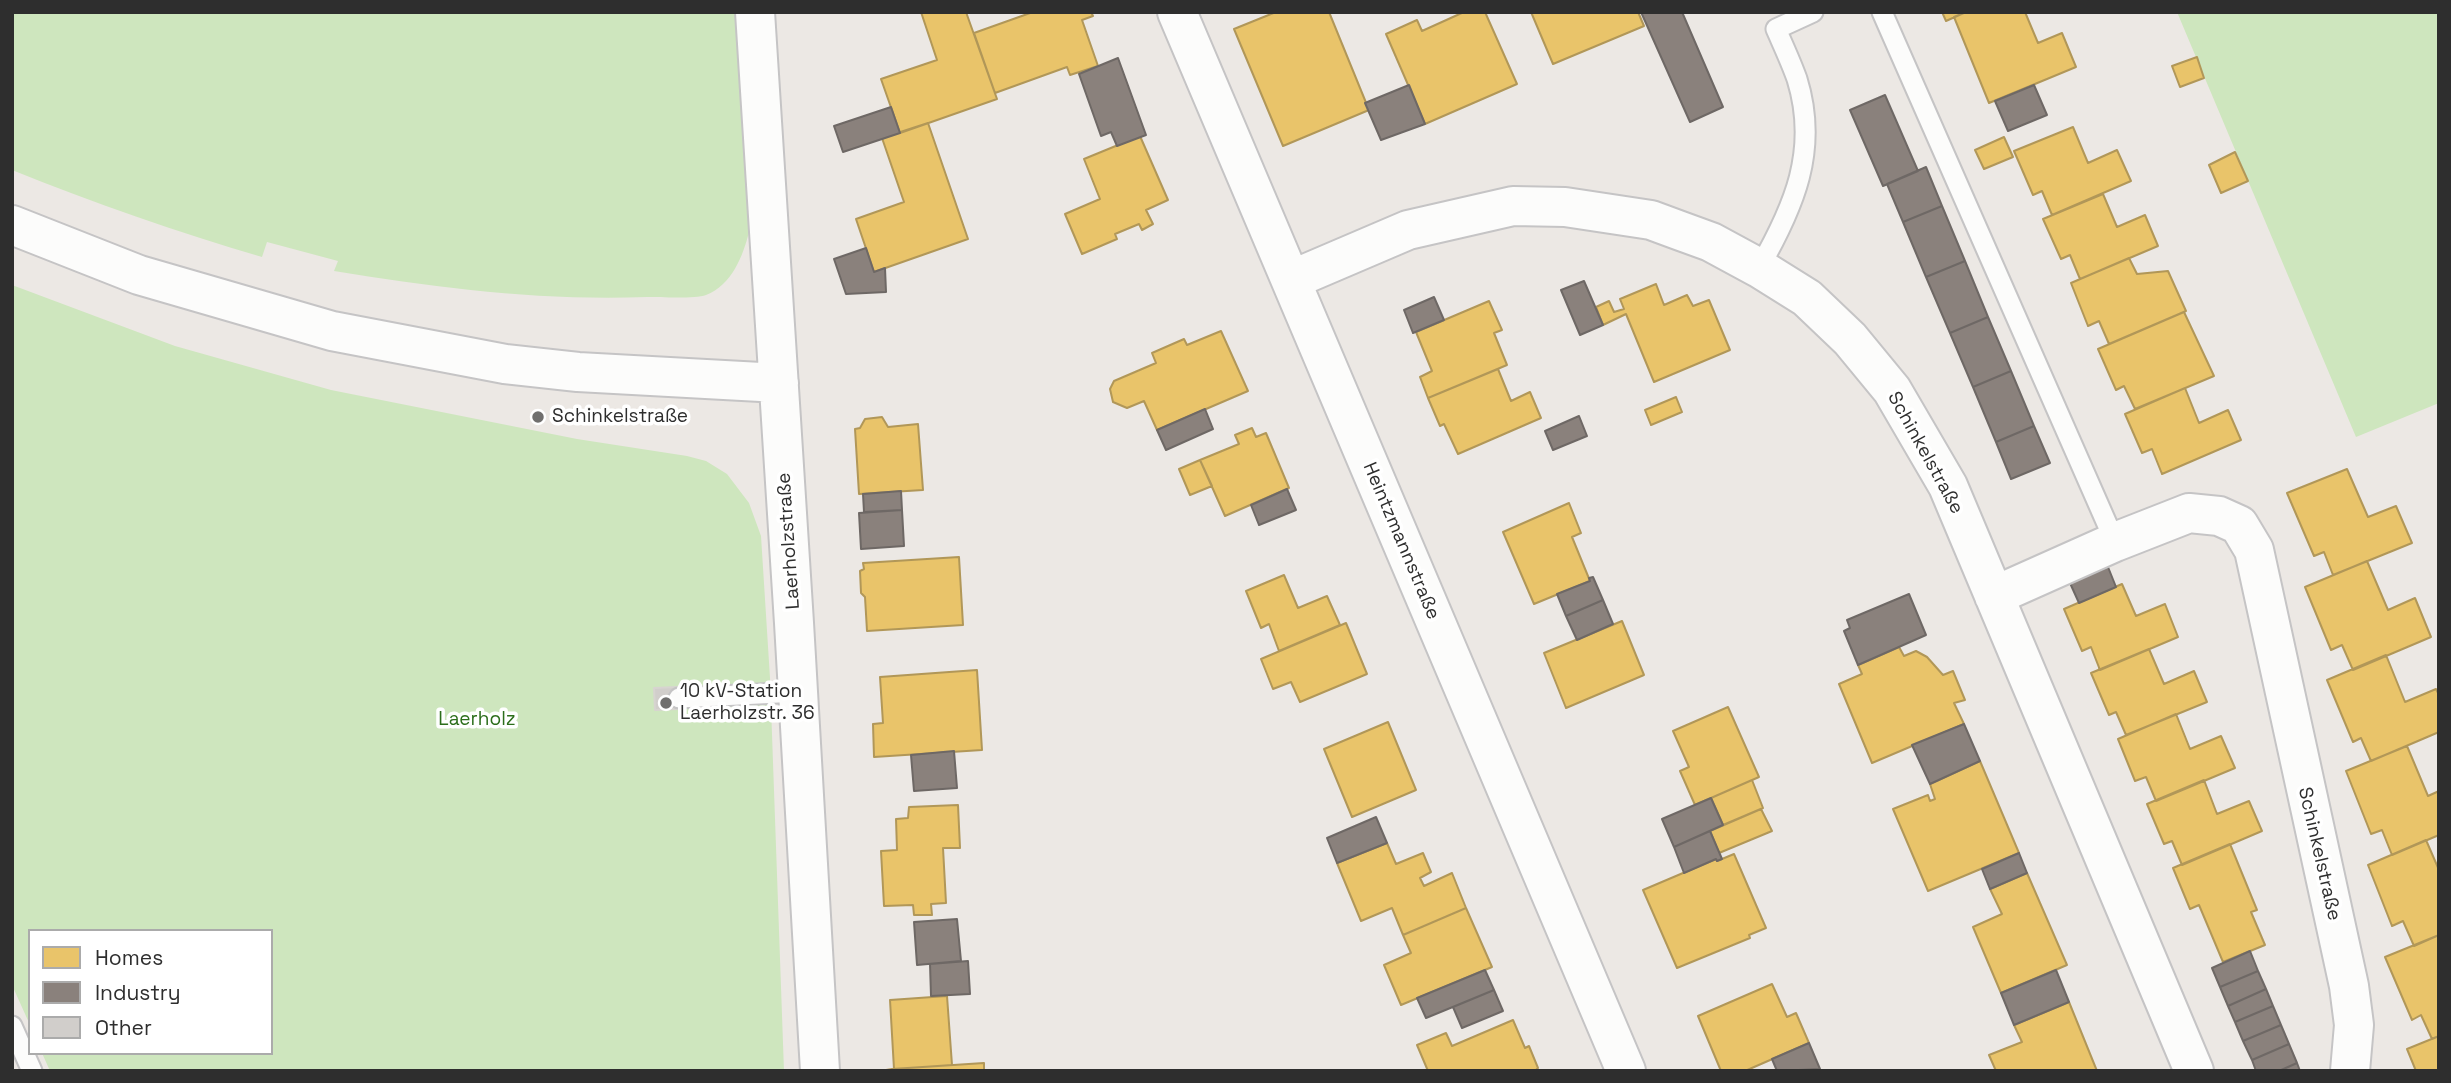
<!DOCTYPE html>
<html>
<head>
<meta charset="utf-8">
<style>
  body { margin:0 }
  #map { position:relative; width:2451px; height:1083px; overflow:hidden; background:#ece8e4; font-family:"Space Grotesk",sans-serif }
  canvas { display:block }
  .frame { position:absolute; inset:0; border:14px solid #2e2e2e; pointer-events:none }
  .legend { position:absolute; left:28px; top:929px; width:245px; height:126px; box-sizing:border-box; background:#fff; border:2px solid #ababab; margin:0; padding:9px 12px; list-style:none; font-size:21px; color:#2e2e2e }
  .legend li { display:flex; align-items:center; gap:14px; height:35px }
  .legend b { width:35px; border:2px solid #ababab }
</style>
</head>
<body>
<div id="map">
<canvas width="2451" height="1083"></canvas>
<div class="frame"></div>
<ul class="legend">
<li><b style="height:19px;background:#e9c46a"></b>Homes</li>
<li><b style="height:19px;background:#8a817c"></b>Industry</li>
<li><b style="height:19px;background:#d1cecb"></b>Other</li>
</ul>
</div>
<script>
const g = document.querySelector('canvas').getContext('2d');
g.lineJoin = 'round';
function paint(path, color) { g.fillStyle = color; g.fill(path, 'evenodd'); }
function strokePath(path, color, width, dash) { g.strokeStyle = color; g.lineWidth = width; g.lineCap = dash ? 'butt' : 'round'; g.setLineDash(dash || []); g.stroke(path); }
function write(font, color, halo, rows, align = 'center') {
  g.font = font + ' "Space Grotesk",sans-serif'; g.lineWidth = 7; g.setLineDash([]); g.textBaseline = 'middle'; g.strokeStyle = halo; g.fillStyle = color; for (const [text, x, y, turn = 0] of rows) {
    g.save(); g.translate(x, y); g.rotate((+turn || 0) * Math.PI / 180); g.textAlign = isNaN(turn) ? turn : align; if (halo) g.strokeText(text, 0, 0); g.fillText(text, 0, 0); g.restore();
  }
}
paint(new Path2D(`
  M12,12H735L749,232C743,256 732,285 706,295C695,299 661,297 647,297C540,301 439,288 334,271L338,261L267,242L262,257C177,232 94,203 12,170Z
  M2177,12H2439V403L2356,437Z
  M12,285L175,346L331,390L577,439L687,456L706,461L727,474L749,503L761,536L770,678L784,1071H50L42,1053H271V931H30V1025L12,985Z`), '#cee6be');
const homes = new Path2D(`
  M921,12H966L997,99L900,133L881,79L937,60Z
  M1033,12H1091L1093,16L1082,20L1098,66L1070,75L1067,67L995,93L974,33Z
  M1276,12H1329L1369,110L1283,146L1234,29Z
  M1464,12H1485L1517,84L1425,124L1386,34L1417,20L1422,31Z
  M1531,12H1638L1644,26L1553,64Z
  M1942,12H1966L1946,21Z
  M1966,12H2025L2038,43L2062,33L2076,67L1989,103L1954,17Z
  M2197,57L2204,78L2180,87L2172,66Z
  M928,123L968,239L874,272L856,219L904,202L882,138Z
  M2073,127L2088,163L2117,150L2131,181L2052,215L2042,191L2033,195L2014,151Z
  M1140,136L1168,200L1146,210L1153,224L1142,230L1139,224L1115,234L1117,239L1082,254L1065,214L1100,199L1084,159Z
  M2004,137L2013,157L1984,169L1975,150Z
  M2235,152L2248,181L2221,193L2209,165Z
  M2103,194L2117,227L2145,215L2158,246L2080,279L2070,255L2061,259L2043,219Z
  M2129,258L2137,274L2168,271L2186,311L2109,344L2099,321L2088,326L2071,283Z
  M1656,284L1664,305L1687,295L1693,306L1709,300L1730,350L1654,382L1626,314L1603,325L1596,307L1609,301L1614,312L1624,309L1620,299Z
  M1489,301L1502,330L1494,333L1507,365L1428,398L1420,377L1432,371L1416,332Z
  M2184,312L2214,376L2135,409L2124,386L2116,390L2098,349Z
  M1221,331L1248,391L1157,430L1144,401L1127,408L1113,402L1110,389L1114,381L1156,363L1152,353L1184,339L1187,345Z
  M1498,369L1511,401L1530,392L1541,418L1458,454L1444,424L1440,426L1428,398Z
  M2185,388L2199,423L2228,410L2241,440L2162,474L2152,449L2142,453L2125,414Z
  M1676,397L1682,412L1651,425L1645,410Z
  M882,417L888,427L918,424L923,490L859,494L855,429L860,428L865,419Z
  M1252,428L1256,437L1266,433L1289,488L1225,516L1200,460L1239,444L1235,435Z
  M1200,460L1212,486L1190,495L1179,469Z
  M2347,469L2368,517L2396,506L2412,543L2333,575L2324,552L2314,556L2287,493Z
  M1569,503L1581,533L1572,537L1590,581L1534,604L1503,532Z
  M959,557L963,625L867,631L865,597L861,593L860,571L864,569L863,563Z
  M2367,561L2388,610L2415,598L2431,637L2353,670L2342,645L2331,650L2305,587Z
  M1284,575L1298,608L1327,596L1340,625L1279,651L1269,624L1261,628L1246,591Z
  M2122,584L2136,616L2165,604L2178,637L2100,670L2091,647L2082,651L2064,609Z
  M1622,621L1644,675L1566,708L1544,653Z
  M1346,623L1367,674L1300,702L1291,682L1273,689L1261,659Z
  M1899,647L1904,656L1916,651L1927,657L1943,675L1953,671L1965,700L1954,703L1964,724L1872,763L1839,684L1862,674L1858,665Z
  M2149,649L2164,684L2194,671L2207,702L2126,735L2116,712L2109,715L2091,673Z
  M2386,655L2405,702L2436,689L2439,695V732L2371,761L2361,738L2353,742L2327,680Z
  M977,670L982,750L874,757L873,724L883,723L880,677Z
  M1728,707L1759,777L1695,805L1680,771L1689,767L1673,731Z
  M2176,714L2190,749L2221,736L2235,768L2156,801L2146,777L2135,781L2118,739Z
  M1388,722L1416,790L1352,817L1324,749Z
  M2407,746L2428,796L2439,791V835L2392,855L2382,830L2371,834L2346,771Z
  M1980,761L2019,853L1928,891L1893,809L1928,795L1930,801L1935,799L1930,784Z
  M1752,780L1763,808L1723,825L1711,798Z
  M2204,780L2217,814L2249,801L2262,831L2182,865L2172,841L2164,844L2147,804Z
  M958,805L960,848H943L946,903L931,904L932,915H914L913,905L884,906L881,851L897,850L896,819L908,818L909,807Z
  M1761,809L1772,831L1719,853L1710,831Z
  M2426,840L2439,870V935L2414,946L2403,921L2392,926L2368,865Z
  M1387,843L1396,864L1423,853L1431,872L1420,878L1424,886L1452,873L1466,908L1403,935L1392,908L1361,921L1337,863Z
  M2230,844L2257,910L2251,912L2265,945L2223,962L2199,905L2190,909L2173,868Z
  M1734,854L1766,928L1749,935L1750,938L1677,968L1643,890L1716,859L1717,861L1722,859Z
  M2027,873L2067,965L2001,993L1973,927L2002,914L1990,889Z
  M1466,908L1492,967L1401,1005L1384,965L1411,953L1403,935Z
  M2439,935V1036L2432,1039L2421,1015L2412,1020L2385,957Z
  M1772,984L1787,1017L1796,1013L1809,1043L1745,1071H1721L1698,1016Z
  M947,996L952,1065L894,1069L890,1000Z
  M2069,1002L2097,1071H1996L1989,1055L2022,1042L2014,1025Z
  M1513,1020L1525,1048L1529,1046L1538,1068L1535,1071H1428L1417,1045L1446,1033L1452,1046Z
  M2439,1036V1071H2416L2407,1049Z
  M984,1063V1071H880L892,1069Z`);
paint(homes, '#e9c46a');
strokePath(homes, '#b19758', 2);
const industry = new Path2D(`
  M1641,12H1682L1723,107L1690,122Z
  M1118,58L1146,135L1117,146L1111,132L1101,136L1079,74Z
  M1409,85L1425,124L1381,140L1365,103Z
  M2034,85L2047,115L2008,131L1995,101Z
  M1885,95L1918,171L1883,186L1850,110Z
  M891,107L900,133L843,152L834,126Z
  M1926,167L1942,206L1903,222L1887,184Z
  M1942,206L1965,261L1926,277L1903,222Z
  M866,248L874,272L885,268L886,292L846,294L834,259Z
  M1965,261L1988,317L1950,333L1926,277Z
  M1584,281L1603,325L1580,335L1561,290Z
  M1434,297L1444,320L1413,333L1404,310Z
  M1988,317L2011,371L1973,387L1950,333Z
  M2011,371L2034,426L1996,442L1973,387Z
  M1205,409L1213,429L1166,450L1157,430Z
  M1579,416L1587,436L1553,450L1545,431Z
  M2034,426L2050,463L2011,479L1996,442Z
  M1287,489L1296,510L1259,525L1251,505Z
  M901,491L902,510L864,512L863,494Z
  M902,510L904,546L861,549L859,513Z
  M2108,567L2116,587L2079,603L2070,583Z
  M1593,577L1603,600L1566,616L1557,594L1590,581L1589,578Z
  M1909,594L1926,635L1858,665L1844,631L1850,628L1847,620Z
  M1603,600L1613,624L1577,640L1566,616Z
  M1964,724L1980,761L1930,784L1912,745Z
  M954,751L957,788L914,791L911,755Z
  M1711,798L1723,825L1674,847L1662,819Z
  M1376,817L1387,843L1337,863L1327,838Z
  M1710,831L1722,859L1717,861L1716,859L1684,873L1674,847Z
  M2019,853L2027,873L1990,889L1982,869Z
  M957,919L961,961L917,965L914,922Z
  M2250,951L2258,971L2220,987L2212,968Z
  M968,961L970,994L931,996L930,964Z
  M1485,970L1494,990L1426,1018L1417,998Z
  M2056,970L2069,1002L2014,1025L2001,993Z
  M2258,971L2266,989L2228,1006L2220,987Z
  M2266,989L2273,1006L2235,1022L2228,1006Z
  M1494,990L1503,1011L1462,1028L1453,1007Z
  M2273,1006L2281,1025L2243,1041L2235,1022Z
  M2281,1025L2289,1044L2252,1060L2243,1041Z
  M1809,1043L1820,1069L1777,1071L1772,1059Z
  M2289,1044L2297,1063L2279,1071H2256L2252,1060Z
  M2297,1063L2300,1071H2279Z`);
paint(industry, '#8a817c');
strokePath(industry, '#6e6865', 2);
const building = new Path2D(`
  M677,687V709L655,710L654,688Z`);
paint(building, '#d1cecb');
strokePath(building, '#d7d4d0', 2);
const lane = new Path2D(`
  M1882,12L2115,542
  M1759,268C1794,207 1819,150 1797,79C1791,62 1783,45 1776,29L1813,12
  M679,698L798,692
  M12,1026L32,1071`);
const street = new Path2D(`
  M755,12L794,623L820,1071
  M1177,12L1626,1071
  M12,225L139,275L332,331L505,364L578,372L779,383
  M1291,280L1408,230L1513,206L1565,207L1651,220L1678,230L1711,242L1759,268L1807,298L1850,339L1892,390L1948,486L2194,1071
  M1994,596L2115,542L2189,513L2219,516L2239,525L2254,550L2349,986L2354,1025L2350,1071`);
strokePath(lane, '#c5c4c5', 23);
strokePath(street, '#c5c4c5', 42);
strokePath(lane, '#fcfcfb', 19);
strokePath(street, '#fcfcfb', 38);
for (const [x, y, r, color] of [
  [538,417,7,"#706f6e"],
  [666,703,7,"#706f6e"]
]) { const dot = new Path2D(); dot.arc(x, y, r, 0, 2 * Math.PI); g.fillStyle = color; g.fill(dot); strokePath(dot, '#fff', 2.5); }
write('19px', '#2e2e2e', '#fff', [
  ["Schinkelstraße",552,417],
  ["10 kV-Station",680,692],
  ["Laerholzstr. 36",680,714]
], 'left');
write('19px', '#2e2e2e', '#fff', [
  ["Schinkelstraße",1925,453,61],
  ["Laerholzstraße",789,541,-94],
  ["Heintzmannstraße",1401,541,67],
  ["Schinkelstraße",2319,854,77]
]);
write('19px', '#2c6e1b', '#fff', [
  ["Laerholz",477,720]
]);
</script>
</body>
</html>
